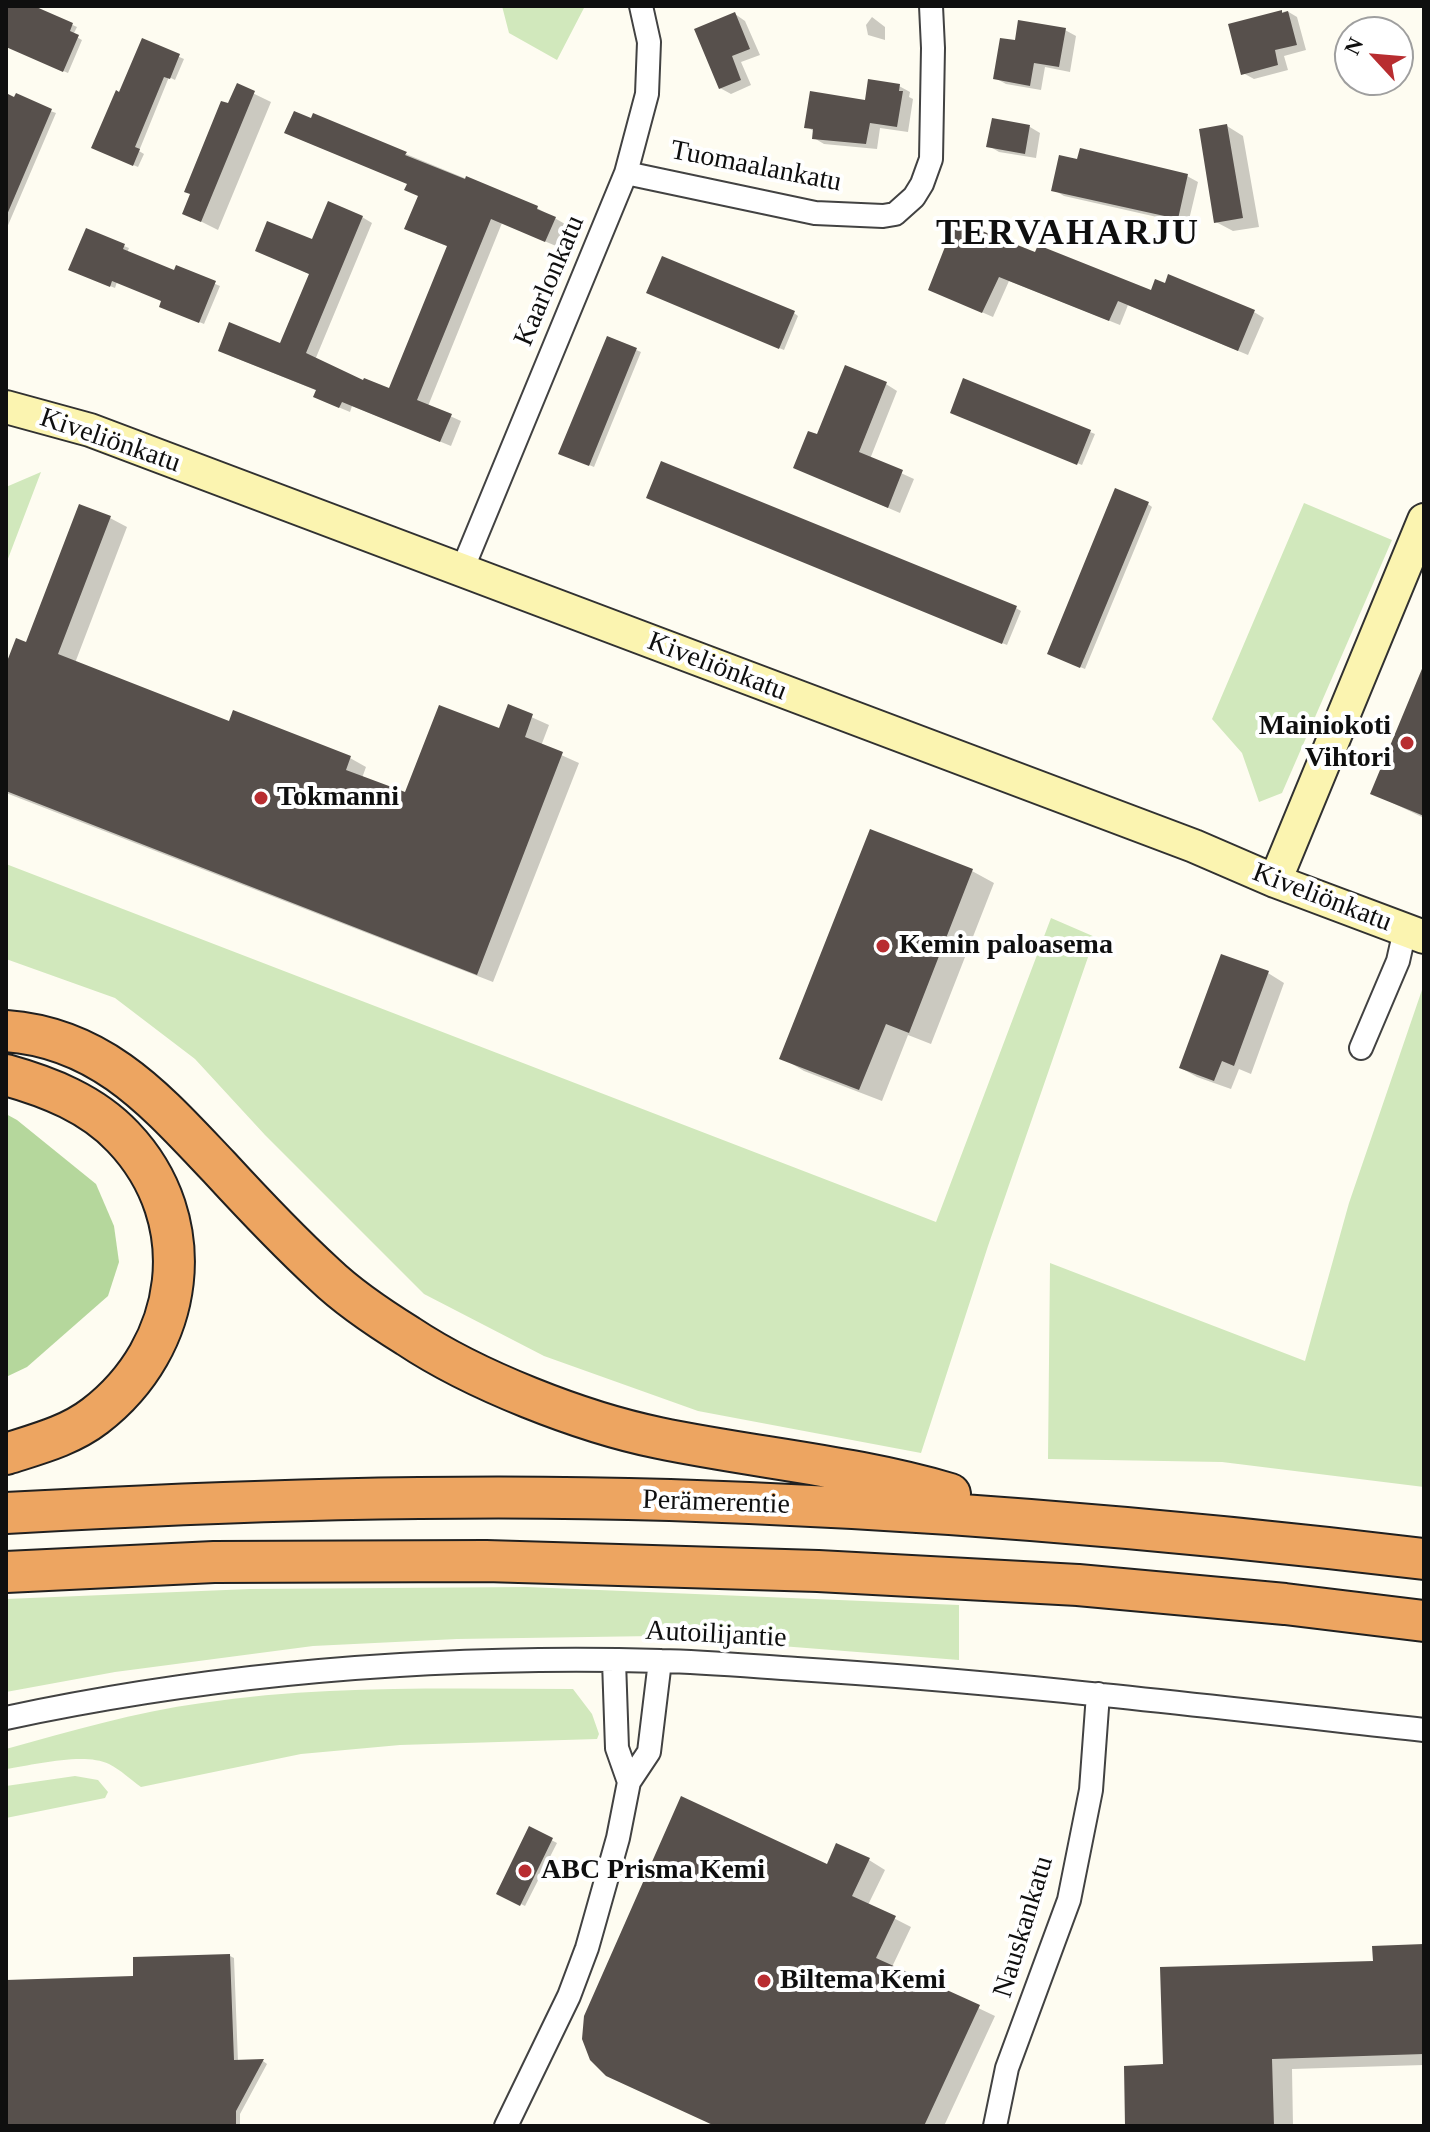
<!DOCTYPE html>
<html>
<head>
<meta charset="utf-8">
<style>
  body { margin:0 }
  #map { position:relative; width:1430px; height:2132px; overflow:hidden; background:#fefcf1; font-family:Georgia,serif }
  canvas { display:block }
  .frame { position:absolute; inset:0; border:8px solid #0f0f0f; pointer-events:none }
  .north { position:absolute; left:1334px; top:16px; width:80px; height:80px; box-sizing:border-box; background:#fff; border:2px solid #9f9f9f; border-radius:50%; rotate:296deg; font-size:22px; font-weight:700; line-height:32px; text-align:center; color:#0f0f0f }
  .north::after { content:''; display:block; margin:auto; width:28px; height:36px; background:#b82d30; clip-path:polygon(50% 0,100% 100%,50% 72%,0 100%) }
</style>
</head>
<body>
<div id="map">
<canvas width="1430" height="2132"></canvas>
<div class="frame"></div>
<div class="north">N</div>
</div>
<script>
const g = document.querySelector('canvas').getContext('2d');
g.lineJoin = 'round';
function paint(path, color) { g.fillStyle = color; g.fill(path, 'evenodd'); }
function strokePath(path, color, width, dash) { g.strokeStyle = color; g.lineWidth = width; g.lineCap = dash ? 'butt' : 'round'; g.setLineDash(dash || []); g.stroke(path); }
function write(font, color, halo, rows, align = 'center') {
  g.font = font + ' Georgia,serif'; g.lineWidth = 8; g.setLineDash([]); g.textBaseline = 'middle'; g.strokeStyle = halo; g.fillStyle = color; for (const [text, x, y, turn = 0] of rows) {
    g.save(); g.translate(x, y); g.rotate((+turn || 0) * Math.PI / 180); g.textAlign = isNaN(turn) ? turn : align; if (halo) g.strokeText(text, 0, 0); g.fillText(text, 0, 0); g.restore();
  }
}
paint(new Path2D(`
  M502,6H585L557,60L509,33Z
  M41,472L6,564V487Z
  M1304,503L1392,540L1282,793L1259,802L1242,753L1212,719Z
  M6,864L936,1222L1051,918L1095,937L988,1246L921,1453L698,1411L544,1356L424,1294L265,1135L195,1059L115,998L6,959Z
  M1424,984V1487L1222,1462L1048,1459L1050,1263L1305,1361L1349,1203Z
  M527,1587L959,1605V1660L654,1636L457,1639L313,1646L115,1672L6,1692V1599L250,1589Z
  M573,1689L592,1714L599,1734L597,1739L400,1745L301,1754L141,1787C131,1780 121,1770 109,1764C84,1752 34,1765 6,1769V1749C71,1731 135,1712 202,1703C324,1685 449,1689 573,1689Z
  M75,1776L98,1780L108,1792L105,1798L6,1818V1786Z`), '#d1e8bc');
paint(new Path2D(`
  M6,1114L17,1120L96,1184L114,1226L119,1262L108,1296L27,1367L6,1377Z`), '#b5d79c');
paint(new Path2D(`
  M6,6H32L77,27L73,35L82,40L68,73L6,46Z
  M1287,11L1297,17L1306,50L1284,56L1288,70L1254,79L1243,73L1231,25Z
  M735,14L745,21L760,55L741,62L751,85L731,94L720,88Z
  M872,17L885,27V40L868,35L866,25Z
  M1065,30L1076,36L1070,72L1045,67L1041,90L1006,84L995,78L1016,43Z
  M143,41L184,59L175,80L169,77L139,151L144,154L138,167L98,150Z
  M238,86L271,102L218,230L184,213Z
  M899,86L910,92L909,97L913,99L908,132L880,128L877,149L824,144L814,138L815,132L807,127Z
  M6,95L56,113L6,230Z
  M993,120L1030,127L1040,133L1036,158L999,152L989,146Z
  M1227,126L1243,136L1259,227L1233,231L1216,222Z
  M297,138L406,154L537,208L565,224L556,246L502,223L428,406L461,421L451,446L352,406L350,412L326,402L318,391L231,356L281,345L311,275L257,250L313,242L362,217L372,223L315,360L364,383L390,391L449,247L417,234L420,197L409,184Z
  M1187,176L1198,182L1188,224L1064,196L1054,190Z
  M982,237L1152,293L1254,312L1264,318L1248,355L1128,305L1120,325L1009,281L993,317L940,294Z
  M124,246L129,248L127,253L175,272L177,268L220,286L204,324L166,308L163,300L117,282L115,288L75,272Z
  M653,295L794,313L798,316L784,350Z
  M608,338L641,352L594,467L565,455Z
  M965,381L1095,434L1082,465L952,412Z
  M886,384L897,391L870,459L914,479L900,513L795,468L818,437Z
  M662,464L1016,608L1021,611L1007,645L653,500Z
  M1148,504L1152,507L1085,669L1054,656Z
  M110,518L127,527L75,663L231,724L350,758L366,767L362,778L406,795L500,731L509,707L549,725L541,746L579,763L493,982L6,793V670L27,644Z
  M1424,687V818L1372,793Z
  M972,871L994,883L931,1044L908,1035L882,1101L804,1071L782,1058Z
  M1268,973L1284,983L1251,1074L1239,1069L1231,1089L1197,1077L1181,1068Z
  M530,1829L557,1843L525,1906L498,1893Z
  M869,1860L885,1870L868,1905L911,1927L892,1967L995,2016L944,2126H716L828,1867Z
  M1424,1946V2065L1292,2069L1293,2126H1127L1165,2066L1375,1963Z
  M230,1956L234,1958L238,2062L263,2061L267,2064L240,2114V2126H6V1982L135,1978Z`), '#0003');
paint(new Path2D(`
  M6,6H34L73,23L70,31L79,35L63,72L6,47Z
  M1282,10V13L1288,11L1297,45L1275,50L1278,65L1241,75L1228,24Z
  M735,12L750,49L732,56L741,80L719,89L694,29Z
  M1018,20L1066,28L1059,67L1034,63L1030,86L993,79L1000,38L1015,40Z
  M142,38L180,54L170,79L164,77L135,147L140,149L133,166L91,148L116,90L119,92Z
  M868,79L900,84L899,91H903L897,127L870,123L866,144L812,139L813,129L804,128L810,91L865,100Z
  M237,83L255,91L201,222L182,214L190,194L184,192L221,101L228,103Z
  M6,93L14,97L16,93L52,109L6,217Z
  M294,111L311,118L313,113L407,152L405,155L465,179L466,176L538,206L537,209L556,217L545,242L491,219L417,400L452,414L440,442L342,402L339,408L313,397L316,390L218,351L229,322L280,343L309,274L255,251L267,221L312,239L328,201L363,216L306,353L363,380L364,378L389,388L447,246L404,229L418,196L404,190L407,184L284,133Z
  M992,118L1030,125L1025,154L986,147Z
  M1227,124L1243,218L1214,223L1199,129Z
  M1080,148L1188,174L1178,219L1051,191L1059,155L1077,159Z
  M954,224L980,235L982,231L1035,252L1038,245L1151,290L1155,279L1165,283L1168,274L1255,310L1238,351L1118,301L1109,321L999,277L982,313L928,290Z
  M86,228L125,244L123,249L174,270L176,265L216,281L199,323L159,307L161,301L112,281L110,287L68,270Z
  M662,256L795,311L779,349L646,293Z
  M607,336L637,348L589,466L558,454Z
  M845,365L887,382L859,452L903,470L888,508L793,468L808,431L817,434Z
  M963,378L1091,430L1077,465L950,413Z
  M661,461L1017,606L1002,644L646,498Z
  M1115,488L1149,502L1080,668L1047,654Z
  M79,504L111,516L58,654L229,721L233,710L351,756L346,770L405,792L439,705L499,728L508,704L533,714L525,737L563,752L477,975L6,791V664L16,638L26,642Z
  M1424,664V816L1370,794Z
  M870,829L973,869L909,1033L886,1024L859,1090L779,1059Z
  M1221,954L1269,971L1234,1066L1222,1061L1214,1081L1179,1068Z
  M681,1796L827,1864L836,1843L870,1858L852,1896L896,1916L876,1958L980,2005L924,2126H715L606,2076L590,2060L582,2039L584,2016Z
  M529,1826L553,1838L520,1906L496,1894Z
  M1424,1944V2054L1272,2059L1274,2126H1125L1124,2066L1163,2064L1160,1967L1373,1961L1372,1946Z
  M230,1954L234,2060L264,2059L236,2111V2126H6V1980L133,1976V1957Z`), '#57504c');
const street = new Path2D(`
  M626,173L815,213L883,216L895,214L914,197L922,184L931,159L933,48L931,6
  M462,570L626,173L647,94L649,42L641,6
  M1361,1048L1398,961L1405,930
  M614,1661L617,1748L629,1782
  M6,1718C221,1672 441,1655 661,1661C706,1662 751,1666 797,1669C1007,1682 1215,1707 1424,1730
  M506,2126L569,1996L587,1948L618,1838L629,1782L649,1752L660,1661
  M995,2126L1007,2068L1069,1900L1091,1790L1098,1694`);
const secondary = new Path2D(`
  M6,407L90,430L1194,846L1275,881L1424,937
  M1275,881L1424,520`);
const highway = new Path2D(`
  M6,1031C103,1038 157,1102 219,1167C253,1204 288,1241 325,1275C350,1299 379,1318 408,1336C474,1380 581,1422 659,1438C755,1458 856,1466 950,1494
  M6,1075C49,1087 92,1104 123,1137C203,1221 185,1347 95,1416C69,1436 37,1444 6,1454
  M6,1513C227,1501 448,1493 670,1500C922,1508 1173,1529 1424,1559
  M6,1572L214,1562L486,1561L818,1571L1078,1585L1285,1604L1424,1621`);
strokePath(street, '#424242', 26);
strokePath(secondary, '#313131', 36);
strokePath(highway, '#202020', 44);
strokePath(street, '#fff', 22);
strokePath(secondary, '#fbf4b0', 32);
strokePath(highway, '#eda561', 40);
for (const [x, y, r, color] of [
  [1407,743,8,"#b82d30"],
  [261,798,8,"#b82d30"],
  [883,946,8,"#b82d30"],
  [525,1871,8,"#b82d30"],
  [764,1981,8,"#b82d30"]
]) { const dot = new Path2D(); dot.arc(x, y, r, 0, 2 * Math.PI); g.fillStyle = color; g.fill(dot); strokePath(dot, '#fff', 3); }
write('28px', '#0f0f0f', '#fff', [
  ["Tuomaalankatu",756,167,11],
  ["Kaarlonkatu",550,281,-67],
  ["Kiveliönkatu",110,441,19],
  ["Kiveliönkatu",717,667,21],
  ["Kiveliönkatu",1322,898,21],
  ["Perämerentie",716,1503,2],
  ["Autoilijantie",716,1635,3],
  ["Nauskankatu",1024,1927,-73]
]);
write('bold 28px', '#0f0f0f', '#fff', [
  ["Mainiokoti",1391,727,"right"],
  ["Vihtori",1391,759,"right"],
  ["Tokmanni",277,798],
  ["Kemin paloasema",899,946],
  ["ABC Prisma Kemi",541,1871],
  ["Biltema Kemi",780,1981]
], 'left');
g.letterSpacing = '2px';
write('bold 36px', '#0f0f0f', '#fff', [
  ["TERVAHARJU",1068,235]
]);
g.letterSpacing = '0px';
</script>
</body>
</html>
